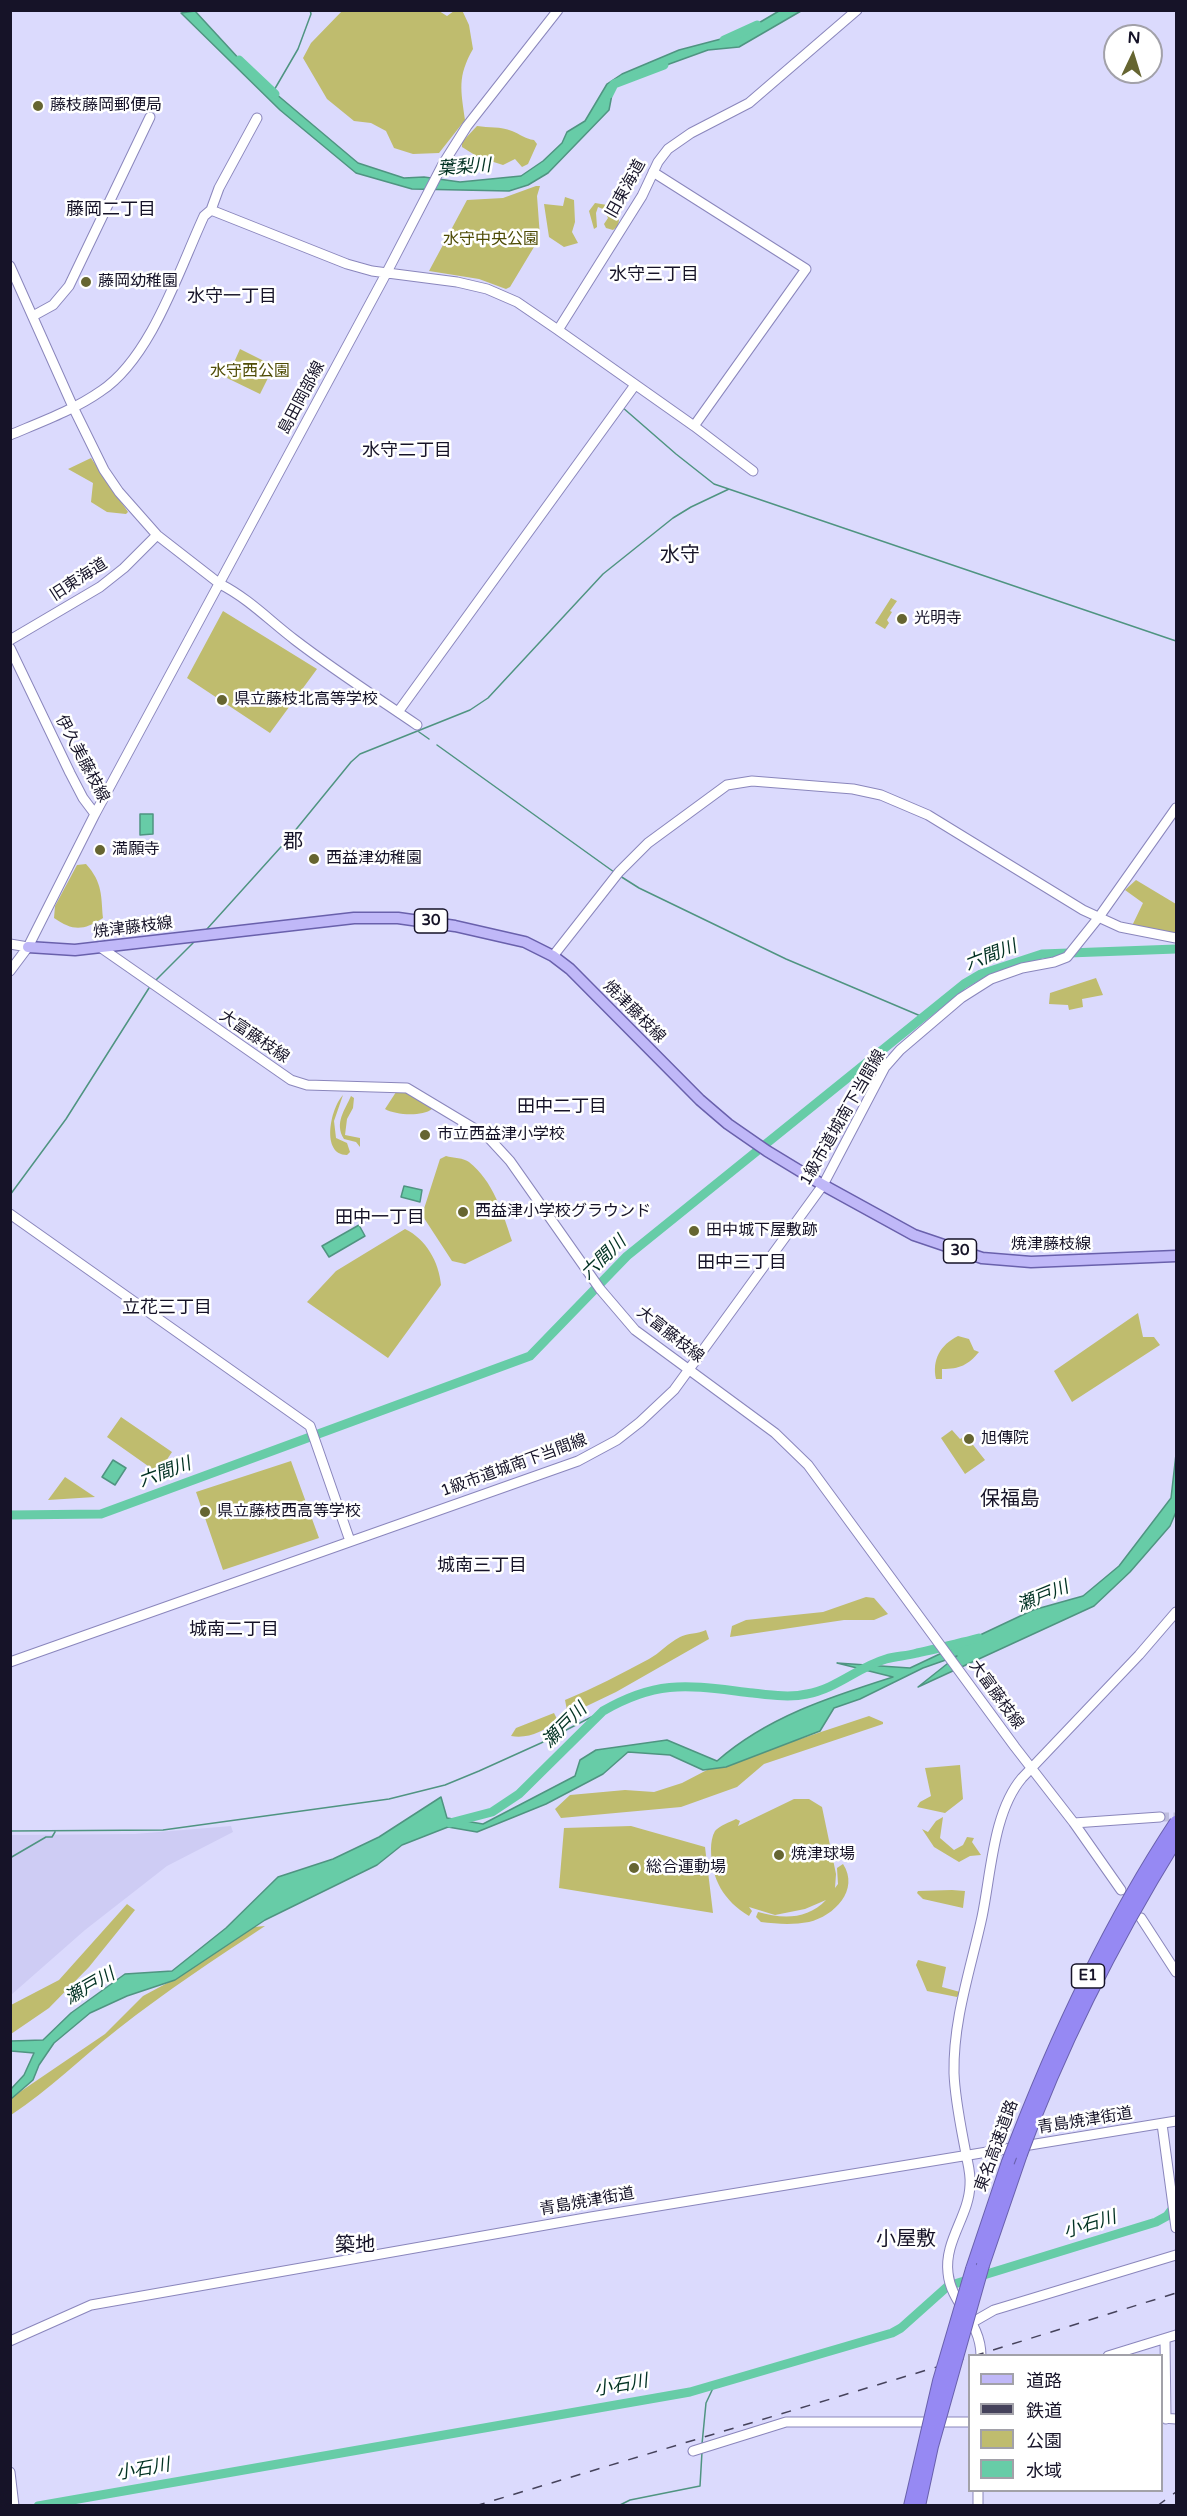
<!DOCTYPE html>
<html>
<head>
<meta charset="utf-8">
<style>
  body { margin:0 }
  #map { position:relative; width:1187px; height:2516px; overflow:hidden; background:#dbdafd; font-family:"Varela Round","Noto Sans JP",sans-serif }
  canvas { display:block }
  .frame { position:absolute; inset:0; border:12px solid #161328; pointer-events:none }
  .legend { position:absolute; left:968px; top:2354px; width:195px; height:138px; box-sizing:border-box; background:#fff; border:2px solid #a2a1a9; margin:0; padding:8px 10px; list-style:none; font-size:18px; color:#161328 }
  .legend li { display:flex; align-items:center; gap:12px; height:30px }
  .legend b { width:30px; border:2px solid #a2a1a9 }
  .north { position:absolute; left:1103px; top:24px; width:60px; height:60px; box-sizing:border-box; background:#fff; border:2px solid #a2a1a9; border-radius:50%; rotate:4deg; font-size:16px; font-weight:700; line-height:24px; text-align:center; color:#161328 }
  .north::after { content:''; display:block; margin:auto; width:21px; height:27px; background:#666531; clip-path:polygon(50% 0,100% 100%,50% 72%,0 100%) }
</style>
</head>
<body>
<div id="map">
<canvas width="1187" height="2516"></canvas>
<div class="frame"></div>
<ul class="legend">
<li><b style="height:8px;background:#c0b8f8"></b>道路</li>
<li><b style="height:8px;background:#45425b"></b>鉄道</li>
<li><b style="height:16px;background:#bfbc6e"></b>公園</li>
<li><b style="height:16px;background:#67cca7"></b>水域</li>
</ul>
<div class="north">N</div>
</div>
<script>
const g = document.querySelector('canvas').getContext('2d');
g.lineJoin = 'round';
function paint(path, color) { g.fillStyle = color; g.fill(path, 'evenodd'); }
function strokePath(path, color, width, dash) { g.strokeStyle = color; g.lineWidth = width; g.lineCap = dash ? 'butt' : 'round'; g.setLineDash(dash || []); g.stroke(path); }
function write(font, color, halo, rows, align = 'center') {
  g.font = font + ' "Varela Round","Noto Sans JP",sans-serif'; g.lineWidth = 5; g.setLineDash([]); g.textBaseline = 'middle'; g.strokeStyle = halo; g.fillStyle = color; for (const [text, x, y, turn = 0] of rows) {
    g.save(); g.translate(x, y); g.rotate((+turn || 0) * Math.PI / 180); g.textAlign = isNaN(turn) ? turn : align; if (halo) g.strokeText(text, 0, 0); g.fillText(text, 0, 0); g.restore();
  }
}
paint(new Path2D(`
  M231,1826L233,1832L167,1866L85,1930L11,1995V1835L135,1834Z`), '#ceccf4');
paint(new Path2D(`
  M343,10L439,11L447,16L454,11L462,10L469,25L473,49C457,77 461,90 465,120L439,153L413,154L394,148L386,131L371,123L354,121L327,99L303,58L311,43Z
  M477,126C489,128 500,126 512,131C520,134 525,139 534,140L537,144L528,164L522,167L515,159L503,165L478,157L462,147V142Z
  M536,186H540L537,196L540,237L510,287L506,289L479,279L429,271L467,200L503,198Z
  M565,197L574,200L575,222L572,232L578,243L564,247L549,237L544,204L563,206Z
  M595,203L607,205L619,220L618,226L613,230L606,228L604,224L608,218L603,209L598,207L596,213L597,227L594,229L589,211Z
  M240,349L274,366L260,394L227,378Z
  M91,458L128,512L126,514L107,512L91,502L93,483L68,469Z
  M891,598L897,601L890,611L892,612L887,620L889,623L885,629L875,623Z
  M223,611L317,669L270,733L187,678Z
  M86,864C103,883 101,896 103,918C83,931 73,931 54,918L55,906L77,865Z
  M1136,880L1176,904V934L1131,928L1143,903L1125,890Z
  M1096,978L1103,995L1082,999L1083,1007L1069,1010L1068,1005L1049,1004L1050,993Z
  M398,1089L432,1106V1109C422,1117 395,1115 385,1109Z
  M343,1095L334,1121L336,1138L347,1143L350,1152L347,1155C321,1155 330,1109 343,1095Z
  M351,1096L354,1098L353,1108L347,1119L345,1135L360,1138V1147L356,1142L344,1139C334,1123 345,1110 351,1096Z
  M446,1156C453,1158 464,1158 469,1162C493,1181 503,1213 512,1241L465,1264L452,1261L422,1215L440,1159Z
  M405,1229C426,1239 439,1262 441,1285L388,1358L307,1302L336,1271Z
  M1138,1313L1143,1337H1154L1160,1345L1072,1402L1054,1371Z
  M958,1336L969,1339L974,1350L979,1352C968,1365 960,1369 942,1369V1379H936C932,1360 940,1345 958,1336Z
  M121,1417L172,1452L158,1473L107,1437Z
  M952,1430L960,1439L966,1436L985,1460L965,1474L941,1438Z
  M291,1461L319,1538L223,1570L196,1492Z
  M65,1477L95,1497L48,1500Z
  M866,1597L874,1598L888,1614L874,1620H844L730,1637L732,1626L746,1620L823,1612Z
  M706,1630L709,1639L616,1692L568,1715L565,1700C594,1688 621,1674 649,1659C660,1653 668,1643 680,1637C688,1633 698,1634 706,1630Z
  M554,1713L558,1721C543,1731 529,1739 511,1736L516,1728Z
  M869,1716L883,1722V1724L764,1764L737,1787L681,1807L561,1818L555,1809L570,1795L625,1790L654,1792L682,1783L707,1770Z
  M960,1765L963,1799L945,1813L917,1807L920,1802L931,1796L925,1768Z
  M794,1799H809L822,1807L836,1874L835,1888L838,1884L837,1868L843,1864C860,1890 834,1916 809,1922C793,1925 777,1924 761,1922L756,1917L758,1912C782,1919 807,1920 826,1900L805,1909L775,1915L749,1907L752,1911L749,1916C724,1901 711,1879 711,1849C711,1843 712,1836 715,1831C719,1826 730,1822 736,1819L740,1821L738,1826Z
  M943,1817L940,1838L954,1850L963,1845L967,1837L974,1838L972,1842L981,1855L970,1856L959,1862L934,1847L922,1829L928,1832L936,1821Z
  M631,1826L705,1847L713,1913L559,1888L564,1828Z
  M952,1890L965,1891L963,1908L923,1899L917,1893L918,1891Z
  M127,1904L135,1910L89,1967L49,2008L11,2034V2005L59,1980Z
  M265,1926C215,1959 165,1992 118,2029C82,2057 49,2090 11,2115V2098L105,2034L143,1996L171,1981L254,1927Z
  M918,1960L946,1967L942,1987L960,1992L957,1997L927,1991L916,1965Z`), '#bfbc6e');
const water = new Path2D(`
  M195,11L242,62L269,88L358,163L404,178L424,177L460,182L521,176L543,161L562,143L567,132L585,121L607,84L622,74L679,50L740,34L779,11H801L739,47L708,50L614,84L609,110L548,173L528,185L509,191L412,189L356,173L280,110L181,13Z
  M140,814H153V834L140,835Z
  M404,1186L422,1190L420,1202L401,1197Z
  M359,1225L365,1236L329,1257L322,1246Z
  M1176,1454V1512L1170,1526L1130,1572L1094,1606L918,1687L957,1656L923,1668L860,1699L834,1708L820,1731L726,1767L703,1770L670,1755L628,1752L603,1774L546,1804L477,1832L448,1827L402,1845L377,1865L265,1920L175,1980L127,1996L90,2013L54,2043L39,2065L33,2080L11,2099V2089L24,2075L34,2053L11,2051V2041L43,2040L71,2013L125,1974L172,1971L226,1928L278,1877L333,1859L379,1837L441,1797L447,1818L483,1824L575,1776L580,1760L596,1750L667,1740L717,1761C767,1717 830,1697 893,1677L837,1663L910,1668L1033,1610L1083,1596L1119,1566L1171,1498Z
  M113,1460L126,1468L115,1485L102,1477Z`);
paint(water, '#67cca7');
strokePath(water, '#4f9481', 1.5);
strokePath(new Path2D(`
  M273,92L298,49L311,14L310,10
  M622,407L676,454L714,484L1176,641
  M419,732L429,739
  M437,745L614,872
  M620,876L639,888L786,959L923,1017
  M207,929L289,838L351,762L360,754L470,710L488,698L603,574L673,518L691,507L729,489
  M155,981L194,942
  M10,1195L66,1119L149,988
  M10,1831L163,1830L389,1799L445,1785L479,1771L541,1743L603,1711
  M10,1858L46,1837H52L55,1832
  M702,2444L706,2403L714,2386
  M618,2506L630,2500L700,2486L702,2452`), '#4f9481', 1.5);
strokePath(new Path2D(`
  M724,40L757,25
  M239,60L275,94
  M609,94L614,84L664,65
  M10,1515L101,1514L530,1356L627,1256L964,984L981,974L1042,954L1176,949
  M450,1823L492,1812L519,1794L603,1711C660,1678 691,1686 753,1693C770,1695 790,1698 807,1694C836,1689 858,1667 886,1659C896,1656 907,1656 917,1653C938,1649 959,1643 979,1638
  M38,2506L690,2392L892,2333L901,2328L948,2286L1156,2222L1167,2216L1176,2204`), '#67cca7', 9);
strokePath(new Path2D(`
  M1160,1817H1176`), '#bdbcdd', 9, [9, 4.5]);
const secondary = new Path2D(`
  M653,172L806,269L694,426
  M211,210L347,264L372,271L457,282L487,289L517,302L558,330L642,196L658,162L668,149L691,133L749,103L857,10
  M10,266L73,407L104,470L119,492L157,535L220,584C248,598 270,621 295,640C334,670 376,697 417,725
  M33,316L53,305L69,286L150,117
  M558,330L694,426L753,471
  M10,435C41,422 74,410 101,391C151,358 179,270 204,216L211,210L219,188L257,118
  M10,640L100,587L124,568L157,535
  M10,648L70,773L83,798L95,814
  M398,712L635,385
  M10,944L28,947
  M100,947L291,1080L307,1085L407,1088L487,1136L510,1161L600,1289L635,1330L775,1433L808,1465L1015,1747L1074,1823L1121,1890
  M553,956L619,872L648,843L727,785L752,781L853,789L881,795L928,815L1083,910L1120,927L1176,938
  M10,971L28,947L95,814L387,272L443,164L467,126L558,10
  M10,1214L310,1426L350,1541
  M10,1662L578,1461L617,1440L640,1422L674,1390L823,1185L885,1067L900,1050L961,998L991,979L1022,968L1054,962L1067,957L1099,917L1176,808
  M1074,1823L1160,1817
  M1141,1918L1176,1972
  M1162,2124L1176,2228
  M973,2322L994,2310L1176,2255
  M1165,2339L1166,2419
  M10,2341L91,2305L591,2217L1176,2121
  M981,2356C981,2320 951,2305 948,2273C944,2241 969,2216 970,2185C971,2175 968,2164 966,2154C961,2127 955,2100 954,2073C953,2019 971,1968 982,1917C991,1874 993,1812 1022,1778L1139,1655L1176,1612
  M1108,2356L1176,2335
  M1162,2418L1176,2419
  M693,2451L786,2422H970
  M10,2472L14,2506
  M978,2506V2490`);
const primary = new Path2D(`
  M28,947L75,950L354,918H398L455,926L525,942L553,956L570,969L700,1100L728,1124L767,1151L823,1185L914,1235L982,1258L1031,1262L1176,1256`);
const highway = new Path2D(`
  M983,2265L1021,2154
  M972,2269L1008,2162`);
strokePath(secondary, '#8a86bc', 11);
strokePath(primary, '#6960ac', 13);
strokePath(highway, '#6960ac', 14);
strokePath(secondary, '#fff', 9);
strokePath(primary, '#c0b8f8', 10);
strokePath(highway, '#9689f3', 12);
strokePath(new Path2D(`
  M974,2356L1176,2293
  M475,2506L970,2357
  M1157,2506L1176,2492`), '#45425b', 1.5, [10, 10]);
const highwayBridge = new Path2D(`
  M1021,2154C1061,2044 1115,1939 1176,1840
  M1008,2162C1053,2043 1106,1928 1176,1822
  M910,2506L939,2381L972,2269
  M919,2506L932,2446L983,2265`);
strokePath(highwayBridge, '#6960ac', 14, []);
strokePath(highwayBridge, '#9689f3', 12);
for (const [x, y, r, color] of [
  [38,106,6,"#666531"],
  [86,282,6,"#666531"],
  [902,619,6,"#666531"],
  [222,700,6,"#666531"],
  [100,850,6,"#666531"],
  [314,859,6,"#666531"],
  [425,1135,6,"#666531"],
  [463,1212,6,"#666531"],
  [694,1231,6,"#666531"],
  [969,1439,6,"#666531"],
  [205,1512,6,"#666531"],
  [779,1855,6,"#666531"],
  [634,1868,6,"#666531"]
]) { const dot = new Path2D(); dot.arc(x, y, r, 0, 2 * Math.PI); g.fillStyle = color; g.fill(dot); strokePath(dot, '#fff', 2); }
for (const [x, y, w] of [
  [431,921,33],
  [960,1251,33],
  [1088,1976,33]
]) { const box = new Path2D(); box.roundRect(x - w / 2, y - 12, w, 24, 4.5); g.fillStyle = '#fff'; g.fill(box); strokePath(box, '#161328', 1.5); }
write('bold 15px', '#161328', null, [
  ["30",431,921],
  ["30",960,1251],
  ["E1",1088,1976]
]);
write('16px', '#161328', '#fff', [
  ["藤枝藤岡郵便局",50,106],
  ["藤岡幼稚園",98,282],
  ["光明寺",914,619],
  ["県立藤枝北高等学校",234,700],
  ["満願寺",112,850],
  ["西益津幼稚園",326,859],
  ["市立西益津小学校",437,1135],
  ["西益津小学校グラウンド",475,1212],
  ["田中城下屋敷跡",706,1231],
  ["旭傳院",981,1439],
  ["県立藤枝西高等学校",217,1512],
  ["焼津球場",791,1855],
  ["総合運動場",646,1868]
], 'left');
write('16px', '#161328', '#fff', [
  ["旧東海道",626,189,-61],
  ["島田岡部線",302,398,-62],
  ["旧東海道",79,580,-33],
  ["伊久美藤枝線",82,759,62],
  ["焼津藤枝線",133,928,-7],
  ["焼津藤枝線",634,1012,45],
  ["大富藤枝線",254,1037,34],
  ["1級市道城南下当間線",843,1118,-60],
  ["焼津藤枝線",1051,1245],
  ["大富藤枝線",670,1335,38],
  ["1級市道城南下当間線",514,1466,-20],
  ["大富藤枝線",996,1695,54],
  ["青島焼津街道",1085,2121,-9],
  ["東名高速道路",997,2146,-70],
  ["青島焼津街道",587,2202,-10]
]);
write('16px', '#4f4c06', '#fff', [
  ["水守中央公園",491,240],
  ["水守西公園",250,372]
]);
write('italic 18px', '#023223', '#fff', [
  ["葉梨川",464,168,-4],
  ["六間川",991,956,-21],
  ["六間川",604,1258,-44],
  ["六間川",165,1473,-20],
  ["瀬戸川",1043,1597,-22],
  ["瀬戸川",565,1726,-45],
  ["瀬戸川",90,1987,-30],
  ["小石川",1090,2225,-17],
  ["小石川",621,2386,-10],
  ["小石川",143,2470,-10]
]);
write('18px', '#161328', '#fff', [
  ["藤岡二丁目",111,210],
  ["水守三丁目",654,275],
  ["水守一丁目",232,297],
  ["水守二丁目",407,451],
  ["田中二丁目",562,1107],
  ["田中一丁目",380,1218],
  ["田中三丁目",742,1263],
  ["立花三丁目",167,1308],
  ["城南三丁目",482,1566],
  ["城南二丁目",234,1630]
]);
write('20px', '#161328', '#fff', [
  ["水守",680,556],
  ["郡",293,843],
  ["保福島",1010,1500],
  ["小屋敷",906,2240],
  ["築地",355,2246]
]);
</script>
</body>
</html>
